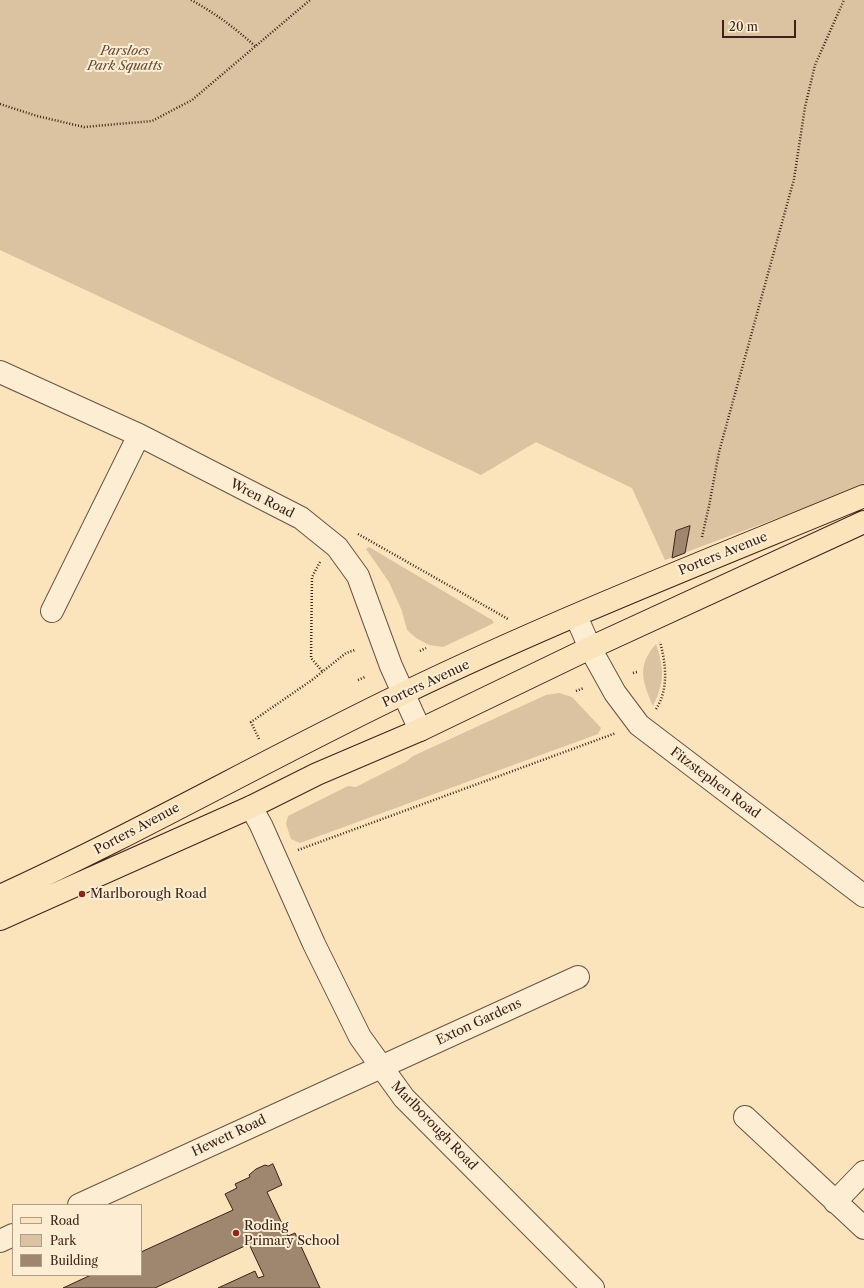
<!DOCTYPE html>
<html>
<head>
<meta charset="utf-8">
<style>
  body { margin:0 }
  #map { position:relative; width:864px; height:1288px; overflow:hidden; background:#fbe3bc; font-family:"Libre Caslon Text",serif }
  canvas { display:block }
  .legend { position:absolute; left:12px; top:1204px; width:130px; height:72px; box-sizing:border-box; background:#fcedd3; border:1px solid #af9c89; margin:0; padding:5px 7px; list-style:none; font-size:12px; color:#3c2219 }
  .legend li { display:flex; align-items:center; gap:8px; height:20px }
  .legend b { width:20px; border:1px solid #af9c89 }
  .scale { position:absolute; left:722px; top:20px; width:74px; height:18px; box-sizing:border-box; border:2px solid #3c2219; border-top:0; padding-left:5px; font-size:12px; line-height:14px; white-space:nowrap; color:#3c2219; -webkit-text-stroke:3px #fcedd3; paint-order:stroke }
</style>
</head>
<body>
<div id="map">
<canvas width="864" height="1288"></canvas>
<ul class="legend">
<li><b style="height:5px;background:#fbe3bc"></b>Road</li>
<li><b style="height:11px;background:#dbc2a0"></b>Park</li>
<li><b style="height:11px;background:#9f866e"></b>Building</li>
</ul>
<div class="scale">20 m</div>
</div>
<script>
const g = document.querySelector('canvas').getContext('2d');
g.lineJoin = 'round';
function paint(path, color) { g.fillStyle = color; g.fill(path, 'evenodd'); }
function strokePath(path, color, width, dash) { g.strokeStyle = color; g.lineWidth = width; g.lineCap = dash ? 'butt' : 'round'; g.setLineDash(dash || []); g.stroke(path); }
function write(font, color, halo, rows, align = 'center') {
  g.font = font + ' "Libre Caslon Text",serif'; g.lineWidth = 4; g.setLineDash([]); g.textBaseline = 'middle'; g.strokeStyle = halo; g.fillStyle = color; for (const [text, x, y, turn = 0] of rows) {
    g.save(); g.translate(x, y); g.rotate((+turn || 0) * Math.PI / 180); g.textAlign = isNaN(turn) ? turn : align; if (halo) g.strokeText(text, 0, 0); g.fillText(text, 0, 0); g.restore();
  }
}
paint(new Path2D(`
  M0,0H864V483L821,502L665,560L632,488L536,442L481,475L0,250Z
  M369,547L492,620L494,623L443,647L429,645L416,638L407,630L402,611L389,582L366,549Z
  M656,644C664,668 665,682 653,706C642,681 637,665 656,644Z
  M559,693L572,697L601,728L598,734L300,843L291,839L286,824L288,816L348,786L356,787L407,761L413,756L546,695Z`), '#dbc2a0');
const building = new Path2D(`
  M690,526L685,553L672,558L676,531Z
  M273,1164L282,1185L267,1192L288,1236L295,1233L320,1288H218L255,1271L258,1278L264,1276L249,1244L155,1288H63L91,1275H141V1252L233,1210L225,1194L237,1188L235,1184L250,1177L249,1175L256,1169L265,1165L268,1166Z`);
paint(building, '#9f866e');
strokePath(building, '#3c2219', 1);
const minor = new Path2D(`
  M0,372L139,435L301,518L337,547L358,576L391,666L420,730
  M52,611L139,435
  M576,616L590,648L615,693L639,725L864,896
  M251,807L261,825L314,944L360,1037L404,1098L593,1288
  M745,1117L864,1228
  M835,1202L864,1172
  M79,1205L578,977
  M0,1241L13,1235`);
const major = new Path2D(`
  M0,896C136,834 267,759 402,694C553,621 709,560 864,496
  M0,919L251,807L317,774L420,730L590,648L864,522`);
strokePath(minor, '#6c5242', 24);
strokePath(major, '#3c2219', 24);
strokePath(new Path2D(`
  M191,0C215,13 235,28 255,46
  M0,104L37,116L84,127L152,121L192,100L310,0
  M358,534L508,619
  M702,537L709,506L719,452L794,179L805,107L815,65L844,0
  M320,562L312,577L311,658L322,671
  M420,651L426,648
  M633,673L637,672
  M358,680L365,677
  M576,691L584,688
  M656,709C669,689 666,664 660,642
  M259,739L251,722L312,680L346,653L355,650
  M298,850L616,733`), '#3c2219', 2.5, [1, 2]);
strokePath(minor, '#fcedd3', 22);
strokePath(major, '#fbe3bc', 22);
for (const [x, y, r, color] of [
  [82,894,4,"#8f2418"],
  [236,1233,4,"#8f2418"]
]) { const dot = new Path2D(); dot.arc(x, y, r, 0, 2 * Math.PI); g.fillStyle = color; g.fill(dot); strokePath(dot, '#fcedd3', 1.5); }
write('italic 13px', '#644a3b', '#fcedd3', [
  ["Parsloes",125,51],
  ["Park Squatts",125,66]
]);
write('13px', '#3c2219', '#fcedd3', [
  ["Wren Road",262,499,27],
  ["Porters Avenue",723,554,-22],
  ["Porters Avenue",426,684,-25],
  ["Fitzstephen Road",715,783,37],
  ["Porters Avenue",137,829,-28],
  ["Exton Gardens",479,1022,-25],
  ["Marlborough Road",434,1126,46],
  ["Hewett Road",229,1136,-25]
]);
write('13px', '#3c2219', '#fcedd3', [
  ["Marlborough Road",90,894],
  ["Roding",244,1226],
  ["Primary School",244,1241]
], 'left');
</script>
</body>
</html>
